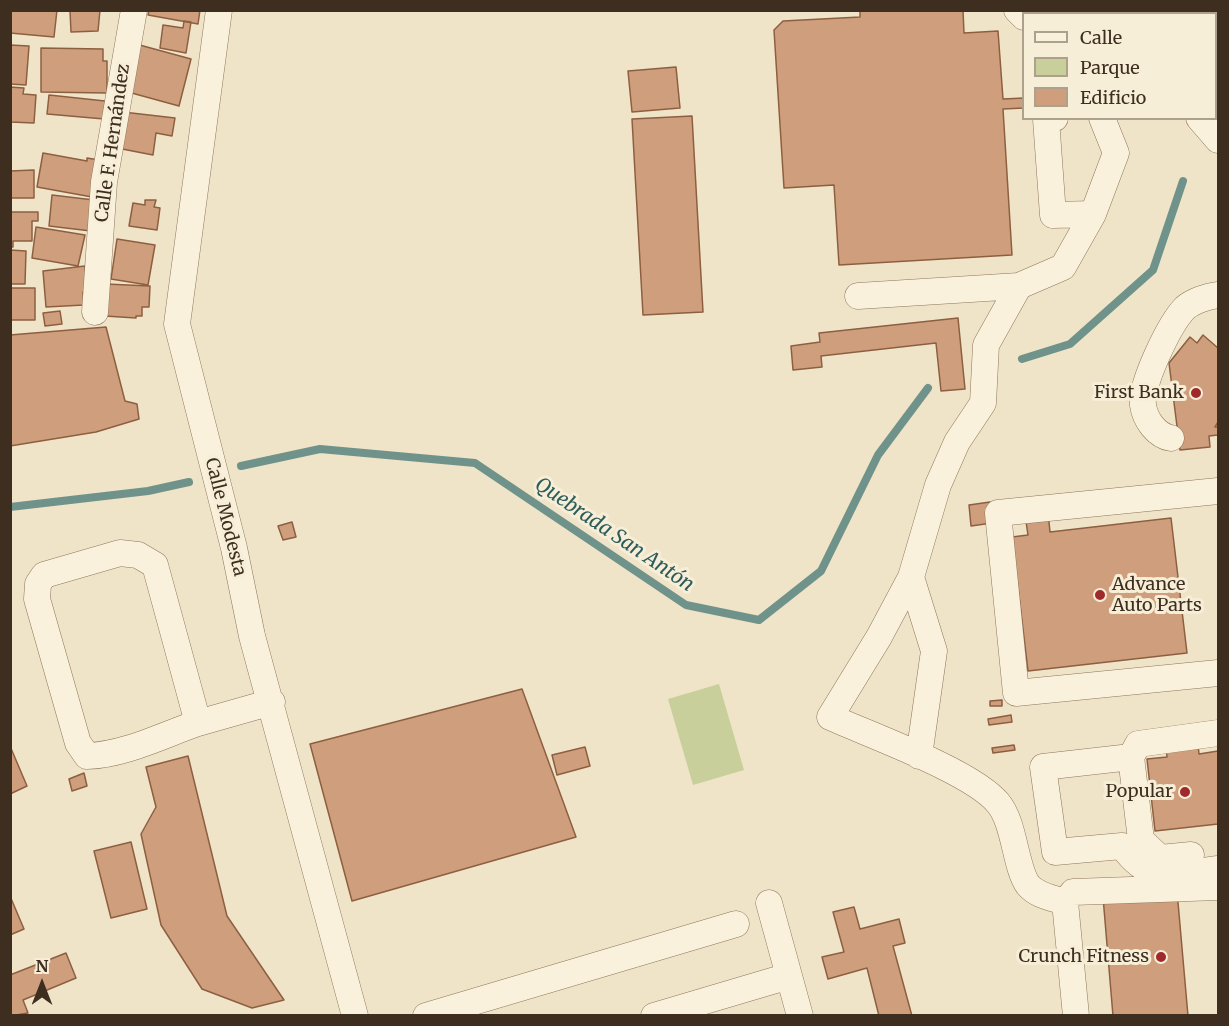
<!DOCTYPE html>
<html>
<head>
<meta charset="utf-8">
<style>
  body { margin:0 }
  #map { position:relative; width:1229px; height:1026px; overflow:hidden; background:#f0e4c8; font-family:Merriweather,serif }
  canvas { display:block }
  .frame { position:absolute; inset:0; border:12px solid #3d2e20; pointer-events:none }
  .legend { position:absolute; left:1022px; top:12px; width:195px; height:108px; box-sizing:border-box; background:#f7eed8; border:2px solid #ada18e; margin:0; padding:8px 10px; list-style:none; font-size:18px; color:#3d2e20 }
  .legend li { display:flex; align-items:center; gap:12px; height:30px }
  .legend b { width:30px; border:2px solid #ada18e }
  .north { position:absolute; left:12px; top:954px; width:60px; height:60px; -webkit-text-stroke:4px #f7eed8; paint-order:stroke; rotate:0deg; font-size:16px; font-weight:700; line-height:24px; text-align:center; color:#3d2e20 }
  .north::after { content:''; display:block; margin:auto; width:21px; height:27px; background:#3d2e20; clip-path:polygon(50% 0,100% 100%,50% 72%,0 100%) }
</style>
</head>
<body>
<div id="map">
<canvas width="1229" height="1026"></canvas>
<div class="frame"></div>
<ul class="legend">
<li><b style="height:8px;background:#faf1dc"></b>Calle</li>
<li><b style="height:16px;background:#c9cf9b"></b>Parque</li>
<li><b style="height:16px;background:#cf9f7d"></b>Edificio</li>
</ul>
<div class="north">N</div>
</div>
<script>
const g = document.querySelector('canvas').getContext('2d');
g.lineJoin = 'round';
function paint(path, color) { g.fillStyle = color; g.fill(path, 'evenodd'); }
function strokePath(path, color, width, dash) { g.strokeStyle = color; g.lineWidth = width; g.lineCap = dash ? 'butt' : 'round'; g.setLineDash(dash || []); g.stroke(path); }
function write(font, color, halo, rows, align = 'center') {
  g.font = font + ' Merriweather,serif'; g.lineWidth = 6; g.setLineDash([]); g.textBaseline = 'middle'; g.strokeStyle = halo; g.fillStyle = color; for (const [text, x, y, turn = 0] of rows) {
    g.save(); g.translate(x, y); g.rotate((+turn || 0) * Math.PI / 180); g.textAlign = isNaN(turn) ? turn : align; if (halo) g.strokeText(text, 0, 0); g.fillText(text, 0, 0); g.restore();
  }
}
paint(new Path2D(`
  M719,684L744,770L693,785L668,699Z`), '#c9cf9b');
strokePath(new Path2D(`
  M1022,359L1070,344L1153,270L1183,181
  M241,466L320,449L475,463L686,605L759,620L821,571L878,455L928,388
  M10,507L148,491L189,482`), '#6f938a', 8);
const building = new Path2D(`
  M10,10H57L54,37L10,33Z
  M100,10L98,31L71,32L70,11Z
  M149,10H200L198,24L148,15Z
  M860,10H963L964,33L998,31L1003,99L1024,98V108L1003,109L1012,255L839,265L834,185L784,188L774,30L783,21L860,17Z
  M184,21L191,22L186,53L160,48L163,25L183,28Z
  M136,44L191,59L179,106L128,92Z
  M10,45L29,46L26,85L10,84Z
  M41,48L103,49V61H107V93L41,92Z
  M676,67L680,108L632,112L628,71Z
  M10,87L24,88L23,94L36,95L34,123L10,122Z
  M49,95L105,101L104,119L47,114Z
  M123,112L175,118L172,136L156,133L153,155L117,148Z
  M692,116L703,312L643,315L632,119Z
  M43,153L87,161V158L99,160L92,197L37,187Z
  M34,170V198H10V171Z
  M52,195L94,200L91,231L49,226Z
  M145,200H156L154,207L160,208L157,230L129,226L133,203L145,205Z
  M10,212H38V221H32V241H13V247H10Z
  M36,227L85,235L78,266L32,258Z
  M117,239L155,245L148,285L111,279Z
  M10,250L26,251L25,284H10Z
  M85,266L86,292H83L84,305L46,307L43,271Z
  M106,284L150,286L149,307H142V316H136V318L105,316Z
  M10,288H35V320H10Z
  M60,311L62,324L45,326L43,313Z
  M958,318L965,389L941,391L936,343L821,356L822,367L793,370L791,346L820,342L819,333Z
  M106,327L125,401L137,404L139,419L96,432L10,446V335Z
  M1203,335L1218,348V422L1215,427H1218V435L1209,436L1210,447L1180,450L1169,363L1190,337L1197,343Z
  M990,502L992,523L971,526L969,505Z
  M1048,512L1050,532L1171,518L1187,653L1028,671L1012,537L1028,535L1025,515Z
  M292,522L296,537L283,540L278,526Z
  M522,689L576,837L352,901L310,744Z
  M1002,700V706H990V701Z
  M1011,715L1012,722L989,725L988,719Z
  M1198,744L1199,754L1218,751V824L1155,831L1147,759L1167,757L1166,748Z
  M1014,745L1015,750L993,753L992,748Z
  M10,746L27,786L10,794Z
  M585,747L590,766L557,775L552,755Z
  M188,756L227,916L284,1000L252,1008L202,989L161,925L141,834L156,807L146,767Z
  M84,773L87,786L72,791L69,779Z
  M131,842L147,909L111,918L94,851Z
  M1177,891L1188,1016H1113L1103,897Z
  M10,896L24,929L10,935Z
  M854,907L860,929L899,919L905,943L893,946L912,1016H879L867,968L828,979L822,957L844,952L833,912Z
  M66,953L76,978L23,1000L28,1013L10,1016V975Z`);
paint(building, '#cf9f7d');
strokePath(building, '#8d5f41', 1.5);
const minor = new Path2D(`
  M219,10L177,324L234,548L252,636L355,1016
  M1017,10L1024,17
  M1102,10L1105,14
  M1055,118L1046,119L1053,215L1093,214
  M1199,118L1218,140
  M858,296L1019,286
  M95,312L104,182L134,10
  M1171,438C1157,436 1145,420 1143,405C1140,385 1170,323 1185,308C1193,301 1208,296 1218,295
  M1218,491L998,513L1016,693L1218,673
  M911,577L934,651L919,756
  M198,723C163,735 124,755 87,756L78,743L37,599L38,584L44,575L120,553L138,555L155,565L198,723L272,702
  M1218,733L1138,744L1131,757L1043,767L1055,852L1122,846C1152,887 1174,874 1218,869
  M1131,757L1141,840L1160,858L1191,855
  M1065,902C1053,898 1037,896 1028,885C1015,867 1015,823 998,803C973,772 870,735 830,717L879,637L911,577L938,485L957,442L983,403L986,345L1019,286L1063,267L1093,214L1116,153L1102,118
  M769,903L800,1016
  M426,1016L736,924
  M654,1016L789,976
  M1076,1016L1065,902L1073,892L1218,887`);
strokePath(minor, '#8d765c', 27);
strokePath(minor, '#faf1dc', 26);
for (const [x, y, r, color] of [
  [1196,393,6,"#9e2a2b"],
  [1100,595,6,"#9e2a2b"],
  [1185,792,6,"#9e2a2b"],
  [1161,957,6,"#9e2a2b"]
]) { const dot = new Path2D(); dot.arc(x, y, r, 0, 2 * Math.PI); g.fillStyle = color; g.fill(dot); strokePath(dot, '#f7eed8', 2); }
write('18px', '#3d2e20', '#f7eed8', [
  ["Calle F. Hernández",113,143,-82],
  ["Calle Modesta",225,517,76]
]);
write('18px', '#3d2e20', '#f7eed8', [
  ["First Bank",1184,393],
  ["Advance",1112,585,"left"],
  ["Auto Parts",1112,606,"left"],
  ["Popular",1173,792],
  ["Crunch Fitness",1149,957]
], 'right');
write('italic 20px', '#2f5d5a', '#f7eed8', [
  ["Quebrada San Antón",614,535,34]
]);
</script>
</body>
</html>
